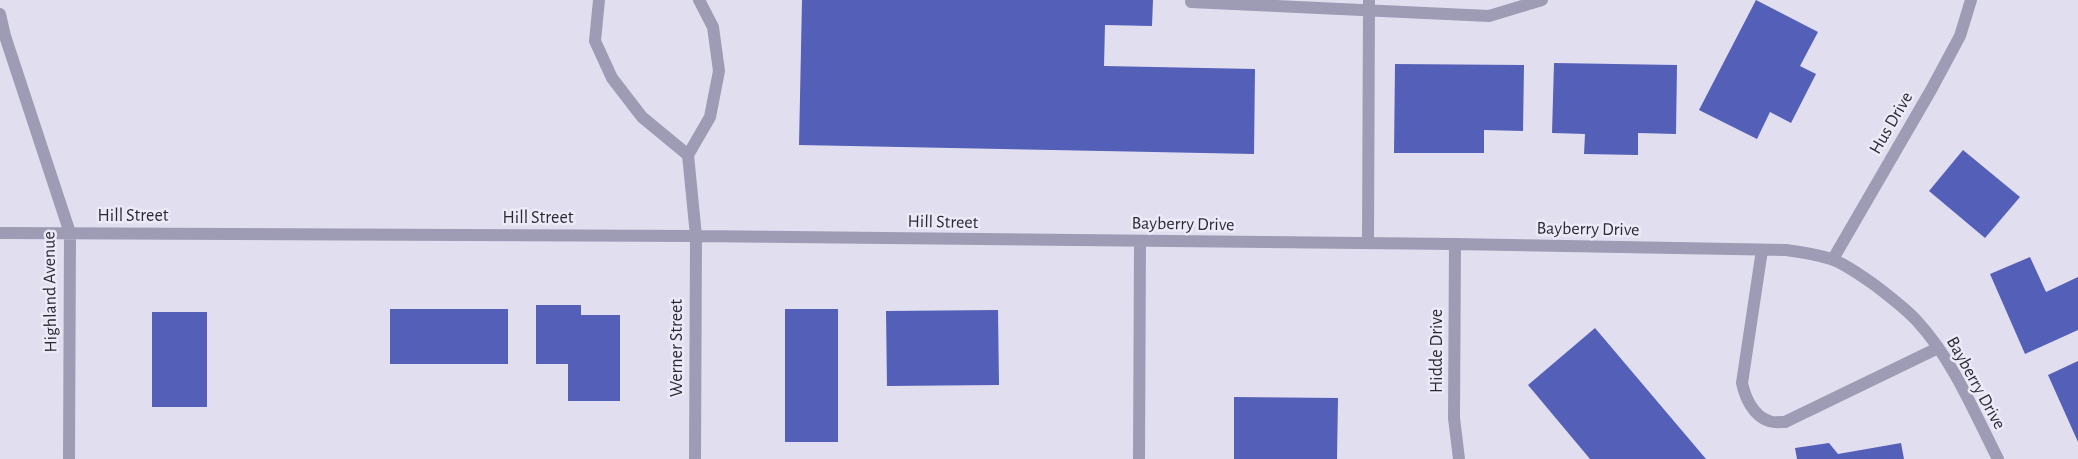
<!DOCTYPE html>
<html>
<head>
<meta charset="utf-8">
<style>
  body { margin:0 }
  canvas { display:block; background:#e1def0 }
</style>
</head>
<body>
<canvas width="2078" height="459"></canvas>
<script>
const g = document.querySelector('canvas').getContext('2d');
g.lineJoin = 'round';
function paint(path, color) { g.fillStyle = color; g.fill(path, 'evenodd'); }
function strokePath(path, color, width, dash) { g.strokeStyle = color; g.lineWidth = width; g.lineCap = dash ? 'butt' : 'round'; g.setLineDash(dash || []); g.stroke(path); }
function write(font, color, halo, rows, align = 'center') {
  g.font = font + ' "Alegreya Sans",sans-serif'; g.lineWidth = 5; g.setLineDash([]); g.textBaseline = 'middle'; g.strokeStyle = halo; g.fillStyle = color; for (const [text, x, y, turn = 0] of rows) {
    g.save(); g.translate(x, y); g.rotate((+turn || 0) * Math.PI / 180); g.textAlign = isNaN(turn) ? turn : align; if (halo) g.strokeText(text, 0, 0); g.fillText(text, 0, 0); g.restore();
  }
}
paint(new Path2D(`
  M802,0H1153L1152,26L1105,25L1104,66L1255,69L1254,154L799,145Z
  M1756,0L1818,32L1800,66L1816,74L1791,123L1770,112L1757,139L1699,110Z
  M1554,63L1677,65L1676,134L1638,133V155L1584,154L1585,134L1552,133Z
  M1395,64L1524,65L1523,131L1484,130V153H1394Z
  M1963,150L2020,197L1985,238L1929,191Z
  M2030,257L2046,292L2078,277V330L2025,354L1990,274Z
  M536,305H581V315H620V401H568V364H536Z
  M390,309H508V364H390Z
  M785,309H838V442H785Z
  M998,310L999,385L887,386L886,311Z
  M152,312H207V407H152Z
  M1595,328L1706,459H1590L1528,385Z
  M2078,361V442L2048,375Z
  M1234,397L1338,398L1337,459H1234Z
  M1829,443L1838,454L1901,443L1904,459H1797L1795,448Z`), '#5460b8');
strokePath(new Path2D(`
  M599,0L595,41L612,78L642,117L688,155
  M1191,2L1489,16L1542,0
  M0,14L5,36L70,233L69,459
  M0,233L696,236L1455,244L1786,250C1801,252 1816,254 1831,259C1846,264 1863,277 1876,286C1890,297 1905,308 1917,321C1953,360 1974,412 1998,459
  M1368,243L1369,0
  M1455,244L1454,418L1459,459
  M1762,250L1742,383C1745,397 1753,416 1769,421C1773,423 1780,422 1785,422L1938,348
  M1833,259L1931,90L1960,36L1971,0
  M695,459L696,236L688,155L710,117L719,71L713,27L699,0
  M1139,459L1140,241`), '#9e9cb5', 12);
write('18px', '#2a2a35', '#edeaf8', [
  ["Hus Drive",1891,123,-60],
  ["Hill Street",133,216],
  ["Hill Street",538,218],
  ["Hill Street",943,222,1],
  ["Bayberry Drive",1183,224,1],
  ["Bayberry Drive",1588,229,1],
  ["Highland Avenue",50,292,-91],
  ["Werner Street",677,348,-90],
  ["Hidde Drive",1437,351,-90],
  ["Bayberry Drive",1976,383,61]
]);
</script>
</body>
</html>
